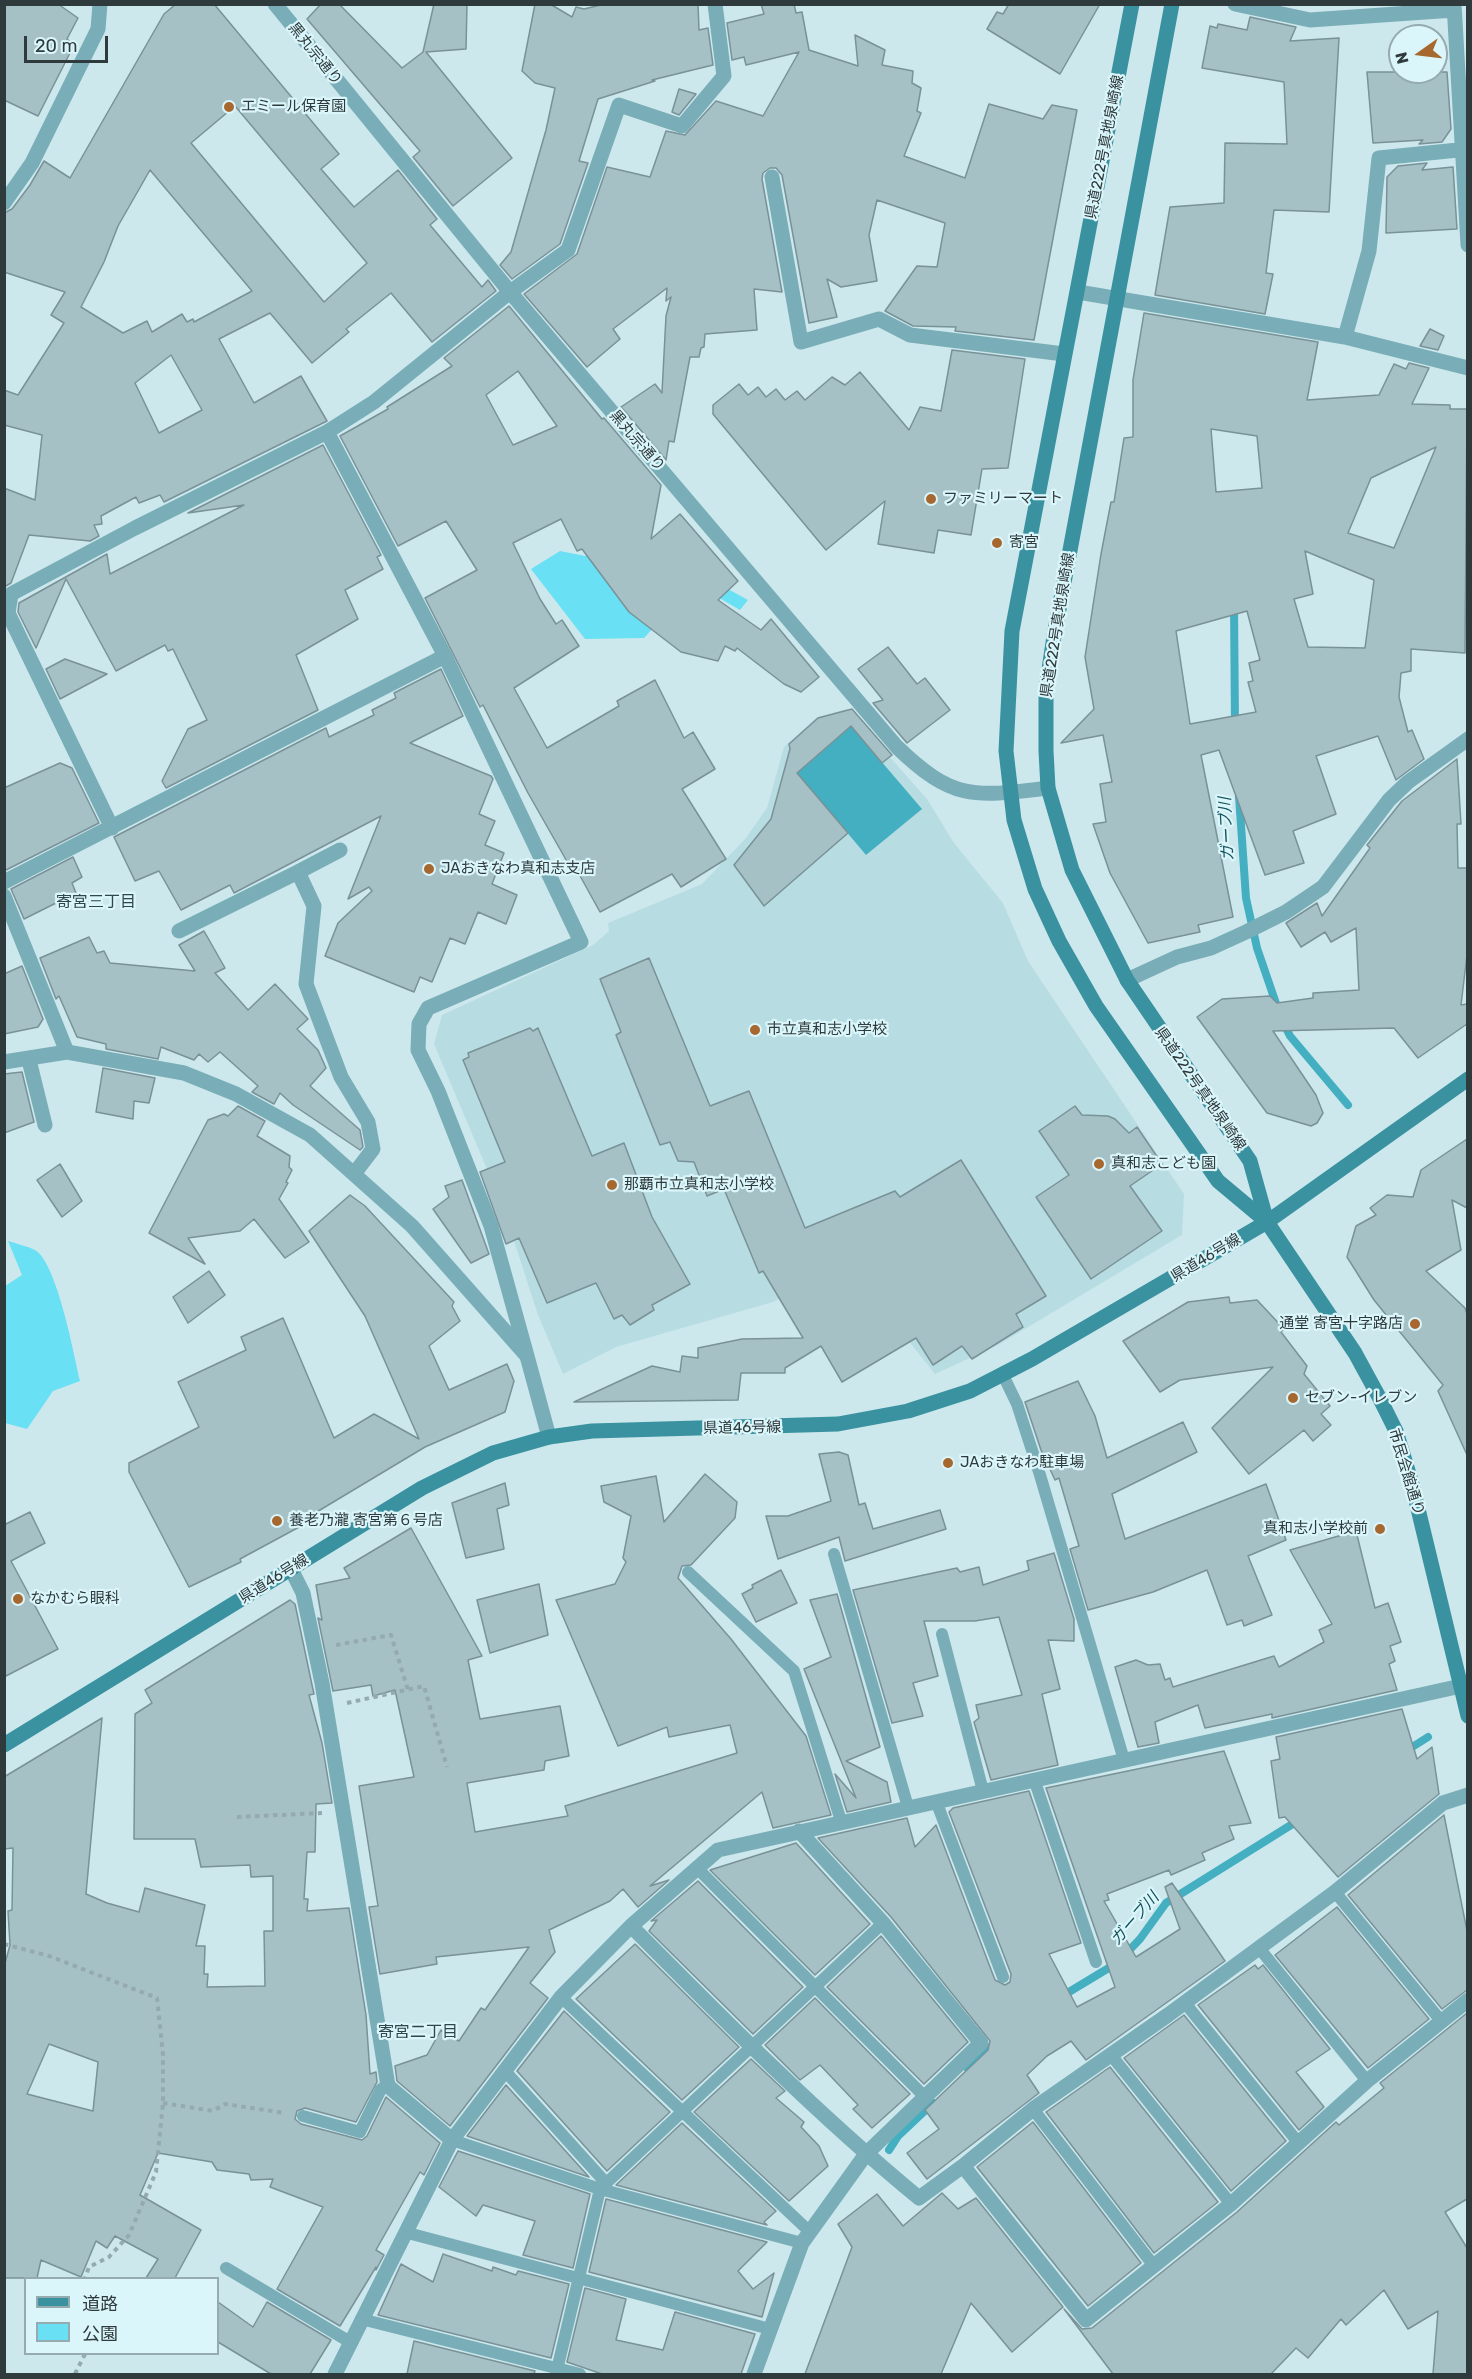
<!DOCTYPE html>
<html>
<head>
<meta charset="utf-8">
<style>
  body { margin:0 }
  #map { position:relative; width:1472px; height:2379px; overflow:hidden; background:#cce8ed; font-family:Rubik,"Noto Sans JP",sans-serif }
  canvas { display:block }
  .frame { position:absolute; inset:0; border:6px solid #2f3a3c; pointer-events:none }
  .legend { position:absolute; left:24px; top:2277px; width:195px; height:78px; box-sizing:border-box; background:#daf6fb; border:2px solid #96abaf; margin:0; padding:8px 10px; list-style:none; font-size:18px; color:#2f3a3c }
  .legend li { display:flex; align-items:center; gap:12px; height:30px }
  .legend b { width:30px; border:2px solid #96abaf }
  .north { position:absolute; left:1388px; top:24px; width:60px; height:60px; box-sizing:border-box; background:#daf6fb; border:2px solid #96abaf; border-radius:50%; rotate:256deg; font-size:16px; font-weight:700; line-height:24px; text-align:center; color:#2f3a3c }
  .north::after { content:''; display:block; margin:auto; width:21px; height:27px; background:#a7682f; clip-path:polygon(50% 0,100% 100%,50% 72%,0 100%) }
  .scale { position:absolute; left:24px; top:36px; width:84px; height:27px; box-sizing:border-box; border:3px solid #2f3a3c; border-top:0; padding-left:8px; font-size:18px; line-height:21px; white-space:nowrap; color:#2f3a3c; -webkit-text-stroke:4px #daf6fb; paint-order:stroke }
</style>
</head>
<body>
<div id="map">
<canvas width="1472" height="2379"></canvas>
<div class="frame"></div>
<ul class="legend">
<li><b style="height:8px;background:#3a92a0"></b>道路</li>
<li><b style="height:16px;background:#69e0f4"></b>公園</li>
</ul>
<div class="north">N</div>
<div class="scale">20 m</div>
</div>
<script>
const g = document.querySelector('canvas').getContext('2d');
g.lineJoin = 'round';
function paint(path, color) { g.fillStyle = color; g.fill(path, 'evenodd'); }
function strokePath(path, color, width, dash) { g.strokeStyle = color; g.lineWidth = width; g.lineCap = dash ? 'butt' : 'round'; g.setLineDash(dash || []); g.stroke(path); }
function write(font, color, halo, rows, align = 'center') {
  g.font = font + ' Rubik,"Noto Sans JP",sans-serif'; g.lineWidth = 4.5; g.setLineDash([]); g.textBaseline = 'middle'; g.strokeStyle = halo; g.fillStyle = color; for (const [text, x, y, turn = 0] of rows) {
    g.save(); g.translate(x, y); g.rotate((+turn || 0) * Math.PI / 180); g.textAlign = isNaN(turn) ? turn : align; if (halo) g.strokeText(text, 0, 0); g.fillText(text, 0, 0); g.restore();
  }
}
paint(new Path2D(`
  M847,709L927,799L954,843L1003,903L1028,961L1184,1194L1182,1235L998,1345L935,1374L846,1263L773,1302L616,1347L563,1374L538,1315L503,1207L434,1044L442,1015L593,945L609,931L608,923L702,884L745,839L767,808L784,747L817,717Z`), '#b7dde3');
paint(new Path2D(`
  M612,542L666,555L748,600L740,610L714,595L675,604L644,638L585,639L531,569L560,551L585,556Z
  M8,1241C17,1244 27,1246 35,1250C57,1263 74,1355 80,1381L53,1391L27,1429L5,1423V1286L22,1275Z`), '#69e0f4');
paint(new Path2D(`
  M851,726L922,809L866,855L797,773Z`), '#43afc1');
strokePath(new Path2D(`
  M1234,604L1235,726
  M1239,796L1246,898L1257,948L1281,1018L1290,1036L1348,1105
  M1406,1751L1428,1737
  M1059,1998L1117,1963L1140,1939L1166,1903L1299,1820
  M968,2069L995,2043
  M889,2150L898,2136L933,2103`), '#43afc1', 8);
const building = new Path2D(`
  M4,4H58L78,18L67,39L74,45L38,116L4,100Z
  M176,4H214L339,154L321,169L354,207L398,170L437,219L430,225L482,287L488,280L496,291L432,342L391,293L346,329L349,332L312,363L270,313L219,339L254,403L301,376L327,421L164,502L160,495L139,503L136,497L101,516L102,524L94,525L99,536L90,541L29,535L11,583L4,587V488L35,500L42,435L4,425V390L18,395L64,323L51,315L65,292L4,272V213L12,209L30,185L44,161L70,178L164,14ZM235,106L367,263L324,302L191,143ZM150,170L252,291L194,322L193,319L187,322L182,314L152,332L147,321L123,333L81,307L104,262L118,226ZM171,355L202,410L159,433L135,383Z
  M321,4H339L402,68L423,52L434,4H467L466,49L426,52L512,158L453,206L413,157L420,151L307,19Z
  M535,4H550L572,17L576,7L584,9L605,4H698L699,30L708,28L713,65L652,80L655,81L598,99L579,161L588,163L560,244L512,279L500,265L511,252L546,130L555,88L535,83L522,71Z
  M761,4H794L796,13L802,12L809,50L858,66L855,35L885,50L882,65L913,71L912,83L921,88L917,111L921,113L904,156L965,178L989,104L1043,119L1052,105L1077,110L1034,340L955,331L956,327L913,326L885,311L917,266L937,267L945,223L877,200L869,235L877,281L841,287L827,279L837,317L809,323L782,175L776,168H770L763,173L762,179L782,292L754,289L757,330L705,334L704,347L701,348L699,357H690L674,442L669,441L666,460L621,407L655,384L662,393L666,316L671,297L666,301L667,288L613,329L620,339L587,367L524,294L577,254L607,167L650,177L666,131L685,135L716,101L763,116L799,52L746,65L744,57L732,60L727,23L764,14Z
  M1009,4H1100L1060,74L987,29L997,12L1003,14Z
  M1250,17L1296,27L1290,41L1339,38L1329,212L1274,210L1266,273L1273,274L1265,314L1155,295L1170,207L1224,203L1225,143L1287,144L1284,82L1202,68L1210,26L1217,28L1218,24L1247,30Z
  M1367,72H1447L1451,129L1442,142L1419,144L1423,140L1373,143Z
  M679,89L696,94L679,115L672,112Z
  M1427,163L1422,170L1453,167L1457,229L1386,233L1387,177L1398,166Z
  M509,306L602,419L604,418L661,485L651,539L680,514L738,581L718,600L761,630L771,619L819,677L801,692L784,684L737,648L735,651L725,646L718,661L681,652L629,612L582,549L577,551L561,519L513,543L540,599L556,624L562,620L579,646L514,688L547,748L619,706L617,701L655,680L684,738L693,732L715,769L682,789L726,859L681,887L672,874L600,912L574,865H569L528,793L483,705L480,707L425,598L477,570L446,521L398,546L340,436L388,409L387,407L452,366L444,358ZM518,371L557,426L513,445L486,395Z
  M1144,313L1318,342L1307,400L1379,395L1394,364L1406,369L1409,363L1429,368L1412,404L1450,405V409H1467L1465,653L1411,649V671L1401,673L1399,697L1408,732L1412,730L1424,759L1396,780L1378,736L1316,756L1336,814L1293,831L1304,863L1265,875L1219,750L1201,755L1233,917L1198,925L1200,932L1148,943L1110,873L1093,824L1106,822L1100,784L1112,782L1103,735L1061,743L1094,709L1085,657L1101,554L1111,502H1114L1124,438L1133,437V380ZM1211,429L1257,436L1262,488L1216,492ZM1436,447L1394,548L1348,533L1371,478ZM1305,551L1374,580L1365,648L1308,647L1294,599L1313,594ZM1247,611L1260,660L1249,663L1253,681L1248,682L1256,712L1190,724L1176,631Z
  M1430,329L1444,336L1438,350L1420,346Z
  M952,350L1025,359L1008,468L982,469L971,535L938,530L934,553L878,544L885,501L826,550L713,414V405L739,384L748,395L758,387L766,397L776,389L785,400L797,391L805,400L832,377L845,385L860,372L909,430L920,407L941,411Z
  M323,445L381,555L377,557L383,569L345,590L358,619L296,655L318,710L166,788L162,781L188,729L207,720L173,649L168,651L165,645L116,671L66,579L36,648L18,612L19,603L107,554L110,574L244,505L188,513Z
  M888,647L917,684L925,678L950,710L907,743L873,703L883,700L858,669Z
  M65,659L107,674L60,699L46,669Z
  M441,669L463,716L410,743L491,776L493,779L479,814L495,821L485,845L504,853L492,884L517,895L506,924L478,912L465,944L450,938L432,982L420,977L414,992L325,956L338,923L372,891L369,887L348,899L381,816L234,893L230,885L181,910L159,871L135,881L114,837L326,728L329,737L374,715L372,710L396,698L394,693Z
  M852,709L892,755L882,763L851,726L797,773L848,833L764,906L734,865L771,819L790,749L789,744L818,718Z
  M1457,759L1461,824H1457L1458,868H1467V955L1461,1005L1467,1004V1024L1418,1058L1394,1028L1273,1031L1316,1095L1323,1113L1317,1123L1311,1126L1267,1113L1197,1017L1222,999L1270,996L1277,1003L1313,998V993L1359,990L1356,928L1331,942L1325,932L1301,947L1286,923L1317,903L1322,916L1370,848L1367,845L1402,801Z
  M60,763L72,768L99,823L4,871V788Z
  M73,857L82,877L72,883L76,893L24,919L11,889Z
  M204,931L225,968L215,973L248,1010L275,984L308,1019L297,1029L318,1050L326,1068L310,1086L360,1130L363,1147L360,1150L293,1105L280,1093L274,1104L252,1092L258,1086L220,1052L208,1062L199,1054L194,1060L161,1047L158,1059L106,1049V1044L77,1037L59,996L56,999L40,958L89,937L97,953L104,951L110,963L195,971L179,945Z
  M649,958L710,1106L749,1091L805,1228L895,1191L900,1197L961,1160L1046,1296L1016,1314L1023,1327L972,1359L962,1346L933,1365L916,1338L842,1382L821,1346L785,1368V1373H741L738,1400L574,1402L652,1366L680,1372L682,1356L698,1358V1348L742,1339L803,1338L763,1271L759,1273L724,1189L707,1196L694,1162L678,1161L670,1142L660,1145L616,1035L621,1032L600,979Z
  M22,966L43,1019L38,1027L4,1034V974Z
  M530,1028L533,1031L538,1028L592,1156L624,1143L652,1217L690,1284L652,1305L654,1310L630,1325L622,1315L614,1319L596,1283L547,1303L519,1238L506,1244L480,1172L505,1162L463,1060L469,1057L468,1053Z
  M103,1068L155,1078L149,1103L134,1101L133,1119L96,1112Z
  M22,1072L34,1122L4,1133V1074Z
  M238,1106L265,1121L257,1136L290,1156L289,1167L292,1170L286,1182L288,1183L279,1199L309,1242L285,1258L254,1219L240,1231L188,1238L205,1264L149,1233L208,1120L224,1114L228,1116Z
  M1075,1106L1082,1115L1108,1116L1115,1119L1129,1133L1137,1127L1162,1164L1130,1186L1162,1231L1091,1279L1036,1197L1069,1175L1039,1131Z
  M1467,1139V1208L1452,1200L1461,1250L1426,1271L1465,1308L1467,1314V1455L1438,1391L1443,1385L1374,1300L1347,1257L1356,1226L1376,1215L1370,1208L1387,1195L1413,1197L1421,1170Z
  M60,1164L82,1201L62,1217L37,1180Z
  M462,1180L489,1254L471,1263L433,1209L449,1197L445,1186Z
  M350,1195L365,1206L454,1302L452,1306L460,1321L429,1346L449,1390L507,1364L514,1381L505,1412L425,1447L300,1522L301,1526L240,1559L241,1562L189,1587L129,1472V1463L199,1427L178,1382L246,1350L241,1337L283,1318L334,1438L374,1414L419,1439L365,1316L309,1231Z
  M209,1271L225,1295L188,1323L173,1297Z
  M1229,1297L1230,1303L1257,1300L1284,1329L1281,1332L1307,1366L1304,1374L1330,1406L1321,1414L1331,1425L1313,1441L1304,1430L1249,1474L1212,1428L1273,1367L1180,1380L1160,1392L1123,1341L1188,1302Z
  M1078,1381L1095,1416L1107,1458L1183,1422L1197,1452L1112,1494L1125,1539L1266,1484L1286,1540L1248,1556L1272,1615L1244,1626L1242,1620L1227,1625L1207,1570L1153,1592L1088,1610L1070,1549L1079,1546L1059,1478L1055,1480L1041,1450L1025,1402Z
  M839,1452L848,1455L859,1505L865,1503L873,1529L940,1510L946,1529L845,1561L839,1537L778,1559L766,1516H788L831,1501L819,1454Z
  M705,1474L737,1502L735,1518L691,1565L682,1566L678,1578L731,1639L806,1736L831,1815L773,1828L762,1792L650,1886L669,1880L638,1907L623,1889L610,1901L549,1930L555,1952L530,1983L548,1998L450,2126L397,2081L395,2066L427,2055L441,2030L459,2041L481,2008L485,2010L529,1947L436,1957L437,1964L380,1974L369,1907L378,1906L359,1786L414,1777L395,1690L373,1696L371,1685L333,1691L318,1618L322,1620L316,1585L350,1578L344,1568L411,1528L482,1656L468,1660L480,1719L560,1706L569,1756L545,1761L544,1770L467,1783L475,1832L568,1816L565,1806L737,1753L730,1725L669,1737L667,1727L618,1746L556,1600L615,1584L626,1562L623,1558L631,1516L604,1502L601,1486L656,1476L664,1522Z
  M505,1483L509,1505L497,1509L504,1549L466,1558L452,1503Z
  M30,1512L45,1543L11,1561L58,1649L4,1677V1525Z
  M1356,1531L1375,1608L1388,1603L1401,1642L1390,1646L1395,1661L1389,1664L1397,1690L1272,1718V1714L1205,1728L1198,1705L1155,1722L1159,1743L1138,1747L1115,1667L1136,1660L1148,1665L1160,1664L1165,1680L1170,1678L1173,1687L1274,1656L1279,1667L1324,1642L1319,1630L1332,1624L1290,1550Z
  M1054,1553L1074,1619V1641L1048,1640L1060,1689L1042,1694L1058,1765L991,1780L974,1722L979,1718L976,1705L1022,1695L999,1617L975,1621H924L938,1676L913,1683L923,1716L892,1723L853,1590L957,1568L960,1572L979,1567L983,1585L1029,1570L1027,1561Z
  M781,1570L797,1603L756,1622L742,1594L753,1588L752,1585Z
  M539,1584L548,1635L490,1653L477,1600Z
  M837,1594L880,1747L846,1761L887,1782L891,1802L847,1812L835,1774L856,1798L804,1669L831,1657L810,1600Z
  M290,1600L295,1604L312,1685L314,1694L309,1695L322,1743L332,1803L316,1804L315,1852H307L304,1899H308L307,1911L349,1908L366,2015L370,2074L376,2072L377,2082L356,2122L305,2108L297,2111L295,2119L301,2124L362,2140L367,2136L386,2097L440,2143L424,2175L420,2172L376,2250L384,2255L376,2270V2267L340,2326L277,2289L323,2207L270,2187L273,2179L251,2180L249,2174L217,2170L212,2162L158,2153L140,2195L201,2230L175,2278H146L158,2259L115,2236L107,2248L96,2241L81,2277L41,2260L37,2278H4V1967L10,1945L8,1911L12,1910L13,1848L4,1849V1777L102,1718L86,1894L107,1903L139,1912L145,1888L205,1905L196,1946H205L204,1974H208L207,1987L265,1986L264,1931H273V1876L251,1877L250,1865L201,1867L195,1839H134L135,1714L152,1703L145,1690ZM49,2044L98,2062L93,2111L27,2094Z
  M1402,1709L1417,1759L1432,1747L1439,1794L1338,1877L1285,1817L1279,1818L1271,1761L1280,1759L1276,1737Z
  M1224,1751L1251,1823L1229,1826L1234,1839L1202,1853L1205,1860L1171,1875L1169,1870L1107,1894L1109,1900L1104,1901L1136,1957L1180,1929L1165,1887L1172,1883L1225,1961L1086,2060L1071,2041L1047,2056L1027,2075L1039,2093L927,2179L907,2153L939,2129L925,2110L988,2050L990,2041L891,1917L818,1838L907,1818L915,1847L936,1825L995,1980L1005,1985L1010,1982L1011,1974L949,1812L953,1808L1029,1791L1081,1943L1049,1954L1077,2007L1115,1987L1046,1788Z
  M1444,1815L1467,1931V1990L1442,2009L1348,1895Z
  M796,1843L870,1924L815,1975L710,1870Z
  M698,1881L803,1987L753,2034L649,1931L657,1920L651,1921Z
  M1337,1907L1429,2019L1368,2068L1275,1955Z
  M881,1936L968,2042L924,2084L827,1987Z
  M635,1944L739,2047L682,2100L576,1999Z
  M1255,1965L1258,1969L1263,1965L1330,2049L1296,2072L1324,2107L1299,2130L1198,2005Z
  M815,1998L910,2094L872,2128L853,2109L858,2105L820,2065L800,2080L765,2045Z
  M564,2011L670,2112L607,2171L517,2071Z
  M1467,2013V2199L1445,2212L1467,2248V2374H1433L1438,2311L1408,2329L1384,2290L1346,2325L1341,2319L1308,2358L1296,2348L1271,2374H1113L1064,2309L1082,2329L1092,2328L1237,2212L1336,2122L1339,2125L1384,2088L1380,2083Z
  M1184,2015L1286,2141L1231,2191L1124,2058Z
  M751,2059L785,2091L776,2098L804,2122L801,2127L819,2146L828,2166L789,2201L694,2112Z
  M1110,2067L1218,2202L1154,2253L1046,2112Z
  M506,2085L589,2177L467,2136Z
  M1033,2122L1141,2263L1088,2306L977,2167Z
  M682,2123L776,2211L764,2222L767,2225L616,2185Z
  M458,2151L590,2194L573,2268L523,2255L535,2221L483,2205L476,2216L439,2187Z
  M942,2193L958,2209L976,2198L1063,2307L1012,2352L971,2303L941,2374H805L852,2247L838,2224L877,2194L903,2226Z
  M606,2199L767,2242L738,2271L753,2289L774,2273L762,2317L589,2272Z
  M443,2254L492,2271L493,2267L516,2275L518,2271L569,2284L551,2358L378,2315L401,2264L433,2282Z
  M585,2288L626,2299L616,2340L663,2350L675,2312L755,2334L741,2374H602L567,2362Z
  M218,2302L253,2327L267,2302L331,2340L310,2374H271L218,2342Z
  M414,2341L535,2371L534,2374H407Z`);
paint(building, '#a6c1c6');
strokePath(building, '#789297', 1.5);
strokePath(new Path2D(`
  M336,1645L391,1635L408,1690
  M347,1703L424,1686L447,1767
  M237,1817L322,1813
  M4,1944L49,1956L157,1998L163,2055V2103L156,2172L129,2235L109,2257L89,2267L85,2278
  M163,2103L213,2111L225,2104L285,2113
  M75,2374L85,2354`), '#94aaae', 4, [4.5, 4.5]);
strokePath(new Path2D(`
  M1003,1375L1017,1404L1040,1475L1124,1760
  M834,1554L908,1807
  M688,1572L794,1671L841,1821
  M942,1634L983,1791
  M1034,1779L1096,1962
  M936,1801L1003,1977
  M697,1868L925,2097
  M1335,1892L1442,2022
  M1259,1948L1367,2081
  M561,1997L810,2232
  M1185,2003L1297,2141
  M1111,2055L1231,2204
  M505,2071L606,2183
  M1033,2109L1154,2266
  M303,2116L360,2132L381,2089L388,2086
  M452,2140L600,2189L802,2243
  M408,2233L770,2329
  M226,2268L350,2342
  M361,2319L580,2374
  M556,2374L600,2189L883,1923`), '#79adb7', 12);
strokePath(new Path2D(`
  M1235,4L1310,20L1454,10
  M1454,4L1468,245
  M772,177L801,342L879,319L910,335L1064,354
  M4,203L32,163L98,29L100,4
  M1078,292L1345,337L1468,368
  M1345,337L1369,251L1379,158L1468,149
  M327,432L445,656L581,942L428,1008L419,1024L418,1050L438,1091L491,1226L527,1356
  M112,828L8,613L11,594L135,528L327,432L374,402L510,292L568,250L619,105L682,126L724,76L715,4
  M340,850L298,872L314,906L306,984L341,1077L368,1122L373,1149L354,1174
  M4,882L445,656
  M4,896L67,1052
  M179,931L298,872
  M1127,980L1177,957L1211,948L1246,932L1286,912L1323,887L1389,800L1408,782L1468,739
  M29,1060L45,1125
  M4,1062L67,1052L184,1073L236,1094L310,1135L412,1226L527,1356L549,1437
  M291,1569L303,1593L322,1683L388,2086L452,2140
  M631,1926C724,2020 817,2114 919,2198L963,2166L1033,2109L1168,2015L1335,1892L1443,1803L1468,1795
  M963,2166L1086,2320L1231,2204L1367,2081L1468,2000
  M335,2374L452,2140L561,1997L631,1926L718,1850L1461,1686
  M754,2374L802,2243L866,2154L981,2043L883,1923L799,1831`), '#79adb7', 15);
strokePath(new Path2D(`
  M275,4L510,292L897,747C953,801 974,797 1048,788`), '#79adb7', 15);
strokePath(new Path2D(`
  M1132,4L1012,631L1006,751L1014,820L1035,889L1059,941L1096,1006L1218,1181L1267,1222L1355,1353L1379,1397L1396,1431L1412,1484L1468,1716
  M1172,4L1054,636L1046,689V751L1048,788L1072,870L1127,980L1250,1161L1267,1222
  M4,1745L422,1488L493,1453L549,1437L592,1431L838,1424L908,1411L970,1391L1032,1359L1267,1222L1468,1079`), '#3a92a0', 15);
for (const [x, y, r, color] of [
  [229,107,6,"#a7682f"],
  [931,499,6,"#a7682f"],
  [997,543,6,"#a7682f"],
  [429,869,6,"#a7682f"],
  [755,1030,6,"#a7682f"],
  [1099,1164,6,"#a7682f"],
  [612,1185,6,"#a7682f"],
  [1415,1324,6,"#a7682f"],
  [1293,1398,6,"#a7682f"],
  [948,1463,6,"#a7682f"],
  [277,1521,6,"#a7682f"],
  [1380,1529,6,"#a7682f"],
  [18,1599,6,"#a7682f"]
]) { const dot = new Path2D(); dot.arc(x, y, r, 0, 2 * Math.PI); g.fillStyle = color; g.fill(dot); strokePath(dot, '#daf6fb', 2); }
write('15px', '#2f3a3c', '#daf6fb', [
  ["黒丸宗通り",315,54,51],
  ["県道222号真地泉崎線",1105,147,-79],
  ["黒丸宗通り",637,441,49],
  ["県道222号真地泉崎線",1058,625,-81],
  ["県道222号真地泉崎線",1200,1089,55],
  ["県道46号線",1206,1258,-31],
  ["県道46号線",742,1428,-1],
  ["市民会館通り",1406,1472,73],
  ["県道46号線",274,1579,-32]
]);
write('15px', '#2f3a3c', '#daf6fb', [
  ["エミール保育園",241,107],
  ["ファミリーマート",943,499],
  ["寄宮",1009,543],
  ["JAおきなわ真和志支店",441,869],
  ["市立真和志小学校",767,1030],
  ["真和志こども園",1111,1164],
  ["那覇市立真和志小学校",624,1185],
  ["通堂 寄宮十字路店",1403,1324,"right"],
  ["セブン-イレブン",1305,1398],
  ["JAおきなわ駐車場",960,1463],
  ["養老乃瀧 寄宮第６号店",289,1521],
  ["真和志小学校前",1368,1529,"right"],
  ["なかむら眼科",30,1599]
], 'left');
write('italic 16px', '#14525c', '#daf6fb', [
  ["ガーブ川",1227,829,-93],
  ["ガーブ川",1135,1919,-49]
]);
write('16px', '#2f464a', '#daf6fb', [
  ["寄宮三丁目",96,902],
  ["寄宮二丁目",418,2032]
]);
</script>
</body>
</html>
